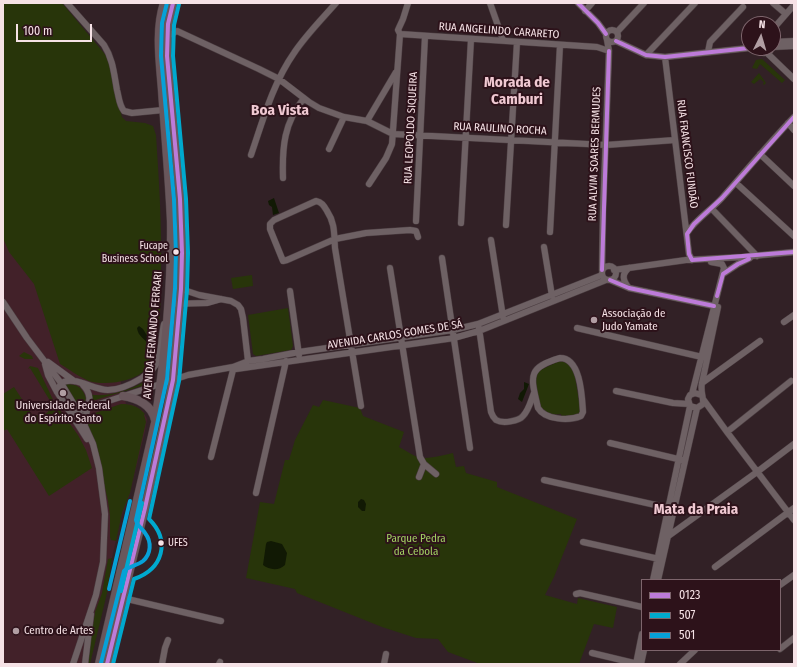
<!DOCTYPE html>
<html>
<head>
<meta charset="utf-8">
<style>
  body { margin:0 }
  #map { position:relative; width:797px; height:667px; overflow:hidden; background:#322126; font-family:"Fira Sans Condensed",sans-serif }
  canvas { display:block }
  .frame { position:absolute; inset:0; border:4px solid #f6e2e6; pointer-events:none }
  .legend { position:absolute; left:641px; top:579px; width:140px; height:72px; box-sizing:border-box; background:#2d121a; border:1px solid #7d656c; margin:0; padding:5px 7px; list-style:none; font-size:12px; color:#f6e2e6 }
  .legend li { display:flex; align-items:center; gap:8px; height:20px }
  .legend b { width:20px; border:1px solid #7d656c }
  .north { position:absolute; left:741px; top:16px; width:40px; height:40px; box-sizing:border-box; background:#2d121a; border:1px solid #7d656c; border-radius:50%; rotate:5deg; font-size:11px; font-weight:700; line-height:16px; text-align:center; color:#f6e2e6 }
  .north::after { content:''; display:block; margin:auto; width:14px; height:18px; background:#b19ea3; clip-path:polygon(50% 0,100% 100%,50% 72%,0 100%) }
  .scale { position:absolute; left:16px; top:24px; width:76px; height:18px; box-sizing:border-box; border:2px solid #f6e2e6; border-top:0; padding-left:5px; font-size:12px; line-height:14px; white-space:nowrap; color:#f6e2e6; -webkit-text-stroke:3px #2d121a; paint-order:stroke }
</style>
</head>
<body>
<div id="map">
<canvas width="797" height="667"></canvas>
<div class="frame"></div>
<ul class="legend">
<li><b style="height:5px;background:#bd7bd9"></b>0123</li>
<li><b style="height:5px;background:#00a9ce"></b>507</li>
<li><b style="height:5px;background:#06a1d8"></b>501</li>
</ul>
<div class="north">N</div>
<div class="scale">100 m</div>
</div>
<script>
const g = document.querySelector('canvas').getContext('2d');
g.lineJoin = 'round';
function paint(path, color) { g.fillStyle = color; g.fill(path, 'evenodd'); }
function strokePath(path, color, width, dash) { g.strokeStyle = color; g.lineWidth = width; g.lineCap = dash ? 'butt' : 'round'; g.setLineDash(dash || []); g.stroke(path); }
function write(font, color, halo, rows, align = 'center') {
  g.font = font + ' "Fira Sans Condensed",sans-serif'; g.lineWidth = 4; g.setLineDash([]); g.textBaseline = 'middle'; g.strokeStyle = halo; g.fillStyle = color; for (const [text, x, y, turn = 0] of rows) {
    g.save(); g.translate(x, y); g.rotate((+turn || 0) * Math.PI / 180); g.textAlign = isNaN(turn) ? turn : align; if (halo) g.strokeText(text, 0, 0); g.fillText(text, 0, 0); g.restore();
  }
}
paint(new Path2D(`
  M3,130L118,369L126,404L133,405L143,411L147,419L145,431L130,493L121,518L112,558L107,591L90,664H3Z`), '#422129');
paint(new Path2D(`
  M3,3H62L109,59L116,95L122,117L126,121L145,123L153,126L156,135C159,181 162,226 161,271C161,299 161,326 153,352C151,357 150,366 146,369C135,382 104,386 89,381C79,377 69,369 60,364L34,284L9,252L3,238Z
  M762,59L785,80L782,83L760,64L757,69L752,68L756,60Z
  M759,73L766,83L764,85L763,84L764,82L760,79L754,84L751,82Z
  M252,275L253,286L233,289L231,278Z
  M288,308L293,346L291,350L256,356L253,354L248,315Z
  M24,352L32,356L33,359H25L19,356Z
  M564,359L574,370L581,413L579,416L562,418L561,414L549,415L541,411L534,375L536,372Z
  M30,366L38,368L54,402L78,435L86,450L92,468L49,496L7,429L3,431V394L14,387L33,416L36,415L42,416L48,412L49,406L52,404L30,368L28,369Z
  M152,375V383L92,401L90,394C105,399 142,387 152,375Z
  M64,384C76,384 82,386 86,398L84,404L78,408Z
  M323,400L360,408L363,416L404,432L399,447C405,450 409,453 415,456C426,461 442,455 453,453L456,467L464,466L466,473L497,482V487L577,519L554,577L545,595L577,604L578,598L617,607L613,628L594,624L579,664H480L448,652L438,639L416,638L382,627L297,593L295,589L246,578L260,502L274,504L285,460H289L295,440L313,405L319,407Z
  M121,404C131,404 138,406 145,414L144,415L146,422L130,493L122,513L116,541L111,540L110,537V516L108,501L97,453L87,427L89,417L92,414Z
  M112,558L107,593L90,664H89L88,660L95,612L102,593L108,559Z`), '#28350a');
paint(new Path2D(`
  M274,198L279,213L273,215L272,207L269,205L268,201Z
  M139,326L143,329L151,342V345L149,346C146,339 138,337 137,328Z
  M524,382L529,384L522,402L518,399L520,393L524,389Z
  M361,499L364,500L366,504L365,511H362L358,507V502Z
  M271,541L282,544L287,553L285,565C279,571 269,570 263,565L266,544L267,542Z`), '#111904');
const minor = new Path2D(`
  M67,3L104,45C113,59 114,74 117,90C119,97 119,105 124,111L132,113L163,110
  M490,3L503,40
  M578,3L598,23L606,34
  M773,3L786,14
  M585,11L592,3
  M773,29L794,5
  M606 36a6 6 0 1 1 12 0a6 6 0 1 1-12 0Z
  M617,32L644,3
  M400,34L597,47L609,51
  M168,36L177,31L259,69L279,79L309,102L319,108L344,117L367,121L393,134L606,145L675,140
  M616,41L646,55L665,57L749,48
  M773,42L794,41
  M773,47L794,46
  M759,48L764,53L770,51
  M708,52L710,42L743,7
  M767,53L794,79
  M646,55L695,3
  M665,57L689,254L692,260
  M367,121L396,72
  M788,123L794,130
  M329,149L344,117
  M760,154L794,186
  M251,155C263,120 273,83 294,53C306,35 322,19 336,3
  M283,178C282,147 284,123 304,98
  M736,183L794,236
  M369,184L386,158L392,144L400,34L398,30L403,19L408,3
  M712,209L757,256
  M416,221L425,36
  M461,223L471,39
  M506,225L517,42
  M550,232L560,45
  M687,233C696,219 711,210 722,198C746,171 769,143 794,117
  M491,240L503,317
  M544,247L552,296
  M442,258L470,448
  M602 273a7 7 0 1 1 14 0a7 7 0 1 1-14 0Z
  M390,268L420,457L424,464L436,474
  M629,268C621,274 623,281 629,288
  M602,270L603,212L609,51L607,40
  M614,270L686,260L742,257L794,252
  M723,274L738,264L750,258
  M610,280L629,288L714,306
  M181,289L199,295L231,301L238,305L241,309L243,318L248,361
  M290,291L299,355
  M3,302L27,338L61,383L78,411L93,444L99,468L105,514L103,562L96,595L73,664
  M169,304L207,303L221,299
  M784,322L794,315
  M479,328L491,412C492,415 494,418 496,420C503,424 519,421 523,416C529,410 531,400 534,393
  M577,328L702,357
  M560,358C581,358 582,397 583,412L581,416C569,421 545,420 538,408C531,377 526,368 560,358Z
  M48,362L74,381
  M45,364L48,375L57,392L87,439
  M236,369L454,338L479,331L606,280
  M702,383L760,341
  M83,385C96,399 85,407 85,423
  M616,391L673,403L689,404
  M57,392L61,383C74,375 93,390 108,390C119,390 132,384 142,378C148,373 156,368 158,360C162,349 161,336 164,324
  M692,394L724,268L722,264L711,262
  M701,395L695,393L690,395L688,399L690,406L697,408L703,404C704,398 700,391 702,383L718,307
  M703,399L727,432L794,520
  M66,406L74,410H81L188,375L233,367L246,362L248,361L263,359L299,352L453,330L478,324L602,275
  M361,406L335,248C334,233 335,223 327,211C324,206 322,202 316,201L274,220L270,224V229L283,261L287,260L335,239L366,233L410,230L416,231L418,237
  M727,432L791,381
  M610,443L682,460
  M211,457L233,370
  M419,477L424,464
  M544,480L669,508
  M256,493L286,361
  M667,537L757,472L794,444
  M583,542L659,559
  M715,567L794,508
  M653,580L690,406
  M658,580L697,408
  M780,585L794,575
  M576,594L580,593L642,607
  M123,598L221,621
  M780,649L794,638
  M592,653L638,664
  M85,664L91,614
  M162,664L165,648L168,640
  M219,664L220,662
  M384,664L386,654
  M636,664L642,634
  M641,664L644,650
  M680,664L695,650`);
const major = new Path2D(`
  M123,396C137,398 152,405 155,420
  M99,664L155,423C165,356 172,289 171,221C169,177 165,134 162,90C160,63 155,30 164,3
  M107,664L145,508L167,411L173,380L181,289L182,253L180,199L167,56L168,24L173,3`);
strokePath(minor, '#4c3e42', 7);
strokePath(major, '#4c3e42', 9);
strokePath(minor, '#6e6164', 6);
strokePath(major, '#69575c', 8);
strokePath(new Path2D(`
  M578,3L598,23L606,34
  M616,41L646,55L665,57L749,48
  M794,117L722,198L694,224L687,234L689,254L692,260L794,252
  M602,270L609,51
  M610,280L629,288L714,306
  M717,296L723,274L738,264L749,259
  M107,664L145,508L173,380L181,289L182,253L180,199L167,56L168,24L173,3`), '#bd7bd9', 4);
strokePath(new Path2D(`
  M121,591L142,503
  M113,664L134,579C163,569 171,541 149,519L179,381L187,290L188,253L186,199L173,56L174,25L179,4`), '#00a9ce', 4);
strokePath(new Path2D(`
  M109,589L130,501
  M101,663L124,571C128,566 137,566 143,561C151,554 152,542 145,533C142,528 137,526 136,520L167,379L175,289L176,253L174,199L161,56L162,23L167,3`), '#06a1d8', 4);
for (const [x, y, r, color] of [
  [176,252,3.5,"#f6e2e6"],
  [594,320,4,"#b19ea3"],
  [63,393,4,"#b19ea3"],
  [161,543,3.5,"#f6e2e6"],
  [16,631,4,"#b19ea3"]
]) { const dot = new Path2D(); dot.arc(x, y, r, 0, 2 * Math.PI); g.fillStyle = color; g.fill(dot); strokePath(dot, '#2d121a', 1.5); }
write('10px', '#f6e2e6', '#2d121a', [
  ["Fucape",168,246],
  ["Business School",168,259],
  ["UFES",168,543,"left"]
], 'right');
write('11px', '#f6e2e6', '#2d121a', [
  ["RUA ANGELINDO CARARETO",499,31,4],
  ["RUA LEOPOLDO SIQUEIRA",411,128,-87],
  ["RUA RAULINO ROCHA",500,129,3],
  ["RUA ALVIM SOARES BERMUDES",595,154,-88],
  ["RUA FRANCISCO FUNDÃO",687,154,83],
  ["AVENIDA FERNANDO FERRARI",153,335,-85],
  ["AVENIDA CARLOS GOMES DE SÁ",395,335,-9]
]);
write('11px', '#f6e2e6', '#2d121a', [
  ["Associação de",602,314],
  ["Judo Yamate",602,327],
  ["Universidade Federal",63,406,"center"],
  ["do Espírito Santo",63,419,"center"],
  ["Centro de Artes",24,631]
], 'left');
write('11px', '#a2d063', '#2d121a', [
  ["Parque Pedra",416,539],
  ["da Cebola",416,552]
]);
write('bold 15px', '#f0c9d2', '#2d121a', [
  ["Morada de",517,83],
  ["Camburi",517,100],
  ["Boa Vista",280,111],
  ["Mata da Praia",696,510]
]);
</script>
</body>
</html>
